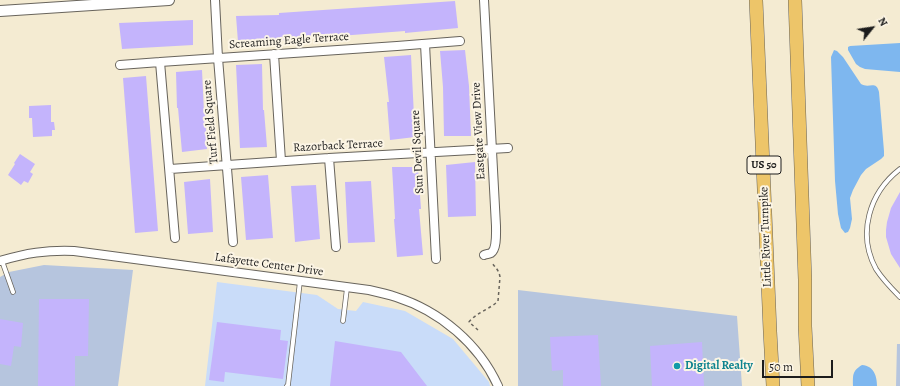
<!DOCTYPE html>
<html>
<head>
<meta charset="utf-8">
<style>
  body { margin:0 }
  #map { position:relative; width:900px; height:386px; overflow:hidden; background:#f4ebd2; font-family:Alegreya,serif }
  canvas { display:block }
  .north { position:absolute; left:852px; top:8px; width:40px; height:40px; -webkit-text-stroke:3px #fcf5e5; paint-order:stroke; rotate:60deg; font-size:11px; font-weight:700; line-height:16px; text-align:center; color:#1c1c1c }
  .north::after { content:''; display:block; margin:auto; width:14px; height:18px; background:#1c1c1c; clip-path:polygon(50% 0,100% 100%,50% 72%,0 100%) }
  .scale { position:absolute; left:762px; top:360px; width:71px; height:18px; box-sizing:border-box; border:2px solid #1c1c1c; border-top:0; padding-left:5px; font-size:12px; line-height:14px; white-space:nowrap; color:#1c1c1c; -webkit-text-stroke:3px #fcf5e5; paint-order:stroke }
</style>
</head>
<body>
<div id="map">
<canvas width="900" height="386"></canvas>
<div class="north">N</div>
<div class="scale">50 m</div>
</div>
<script>
const g = document.querySelector('canvas').getContext('2d');
g.lineJoin = 'round';
function paint(path, color) { g.fillStyle = color; g.fill(path, 'evenodd'); }
function strokePath(path, color, width, dash) { g.strokeStyle = color; g.lineWidth = width; g.lineCap = dash ? 'butt' : 'round'; g.setLineDash(dash || []); g.stroke(path); }
function write(font, color, halo, rows, align = 'center') {
  g.font = font + ' Alegreya,serif'; g.lineWidth = 4; g.setLineDash([]); g.textBaseline = 'middle'; g.strokeStyle = halo; g.fillStyle = color; for (const [text, x, y, turn = 0] of rows) {
    g.save(); g.translate(x, y); g.rotate((+turn || 0) * Math.PI / 180); g.textAlign = isNaN(turn) ? turn : align; if (halo) g.strokeText(text, 0, 0); g.fillText(text, 0, 0); g.restore();
  }
}
paint(new Path2D(`
  M217,282L317,295L338,309L356,311L363,302L405,311L453,339L489,382L490,386H205Z`), '#c9dcf9');
paint(new Path2D(`
  M44,265L133,270L118,386H0V277L9,272Z
  M518,290L737,316L742,386H518Z
  M897,344H900V386H896Z`), '#b6c5de');
paint(new Path2D(`
  M900,43V72L865,69L860,67L856,64L848,50V47L850,46Z
  M834,50L837,51L843,57L861,84C869,89 876,80 879,92L884,151V156L881,159L866,169L861,175L853,190L850,198L852,219L850,228L848,232L845,233L841,228L838,214L835,181L831,57Z
  M862,365C874,366 877,376 877,386H853C853,375 852,371 862,365Z`), '#7eb7ef');
paint(new Path2D(`
  M455,1L458,28L405,33V31L273,41L238,42L236,16L279,15V13Z
  M193,20V45L122,49L119,23Z
  M465,50L469,86L471,136H444L443,87L440,51Z
  M411,55L415,137L390,140L387,102H389L384,57Z
  M262,64L263,110H264L267,147L240,148L236,65Z
  M202,70L204,113H205L207,149L182,152L178,108H177L176,72Z
  M146,76L158,231L135,233L123,78Z
  M51,105V122H54L55,130H52V136L33,137L32,118H29V106Z
  M20,154L35,164L30,172L33,174L28,183L24,181L21,185L8,175L15,164L14,163Z
  M475,162L476,216L448,217L446,165Z
  M392,167H418L421,209H419L423,255L397,257L394,219H395Z
  M268,175L273,238L246,240L241,177Z
  M210,179L213,232L188,234L184,182Z
  M371,181L375,242L348,243L345,182Z
  M316,185L320,239L295,242L291,186Z
  M900,192V268L891,254L886,237V230L887,222L891,208Z
  M39,299H89L88,356H75V386H38Z
  M0,319L23,323L21,347L14,346L11,366L0,364Z
  M217,322L281,330L280,340L288,341L283,379L225,372L224,382L209,380Z
  M598,335L601,386H563V370L552,371L550,337Z
  M335,341L401,352L427,386H330Z
  M702,342L704,386H652L650,346Z`), '#c4b4fc');
const service = new Path2D(`
  M900,169C869,193 857,234 876,269C883,280 891,288 900,297
  M2,261L13,292
  M343,321L347,288
  M287,386L288,385L300,281`);
const minor = new Path2D(`
  M215,0L218,58L233,242
  M484,0L496,226C496,233 497,249 491,253C489,254 486,254 484,255
  M425,44L436,259
  M274,54L281,161
  M160,62L175,238
  M120,65L160,62L397,46L460,41
  M329,158L336,247
  M170,169L329,158L508,148
  M0,261C26,253 46,250 74,251L369,290C378,292 387,294 396,297C440,311 479,344 498,386`);
const tertiary = new Path2D(`
  M0,11L169,0`);
const trunk = new Path2D(`
  M756,0L770,331L773,386
  M795,0L805,280V326L808,386`);
strokePath(service, '#68645c', 5.5);
strokePath(minor, '#68645c', 10);
strokePath(tertiary, '#68645c', 12);
strokePath(trunk, '#68645c', 14);
strokePath(new Path2D(`
  M478,330L469,322C476,313 490,309 498,301L500,277C499,270 495,267 491,262`), '#68645c', 1.5, [3, 3]);
strokePath(service, '#fff', 4);
strokePath(minor, '#fff', 8);
strokePath(tertiary, '#fff', 10);
strokePath(trunk, '#edc569', 13);
for (const [x, y, r, color] of [
  [677,366,4,"#0f9aa8"]
]) { const dot = new Path2D(); dot.arc(x, y, r, 0, 2 * Math.PI); g.fillStyle = color; g.fill(dot); strokePath(dot, '#fcf5e5', 1.5); }
for (const [x, y, w] of [
  [764,165,34]
]) { const box = new Path2D(); box.roundRect(x - w / 2, y - 9, w, 18, 3); g.fillStyle = '#fcf5e5'; g.fill(box); strokePath(box, '#1c1c1c', 1); }
write('bold 11px', '#1c1c1c', null, [
  ["US 50",764,165]
]);
write('12px', '#1c1c1c', '#fcf5e5', [
  ["Screaming Eagle Terrace",289,41,-4],
  ["Turf Field Square",211,122,-95],
  ["Eastgate View Drive",479,131,-93],
  ["Razorback Terrace",338,146,-3],
  ["Sun Devil Square",418,152,-93],
  ["Little River Turnpike",766,237,-92],
  ["Lafayette Center Drive",269,265,8]
]);
write('bold 12px', '#0d838f', '#fcf5e5', [
  ["Digital Realty",685,366]
], 'left');
</script>
</body>
</html>
